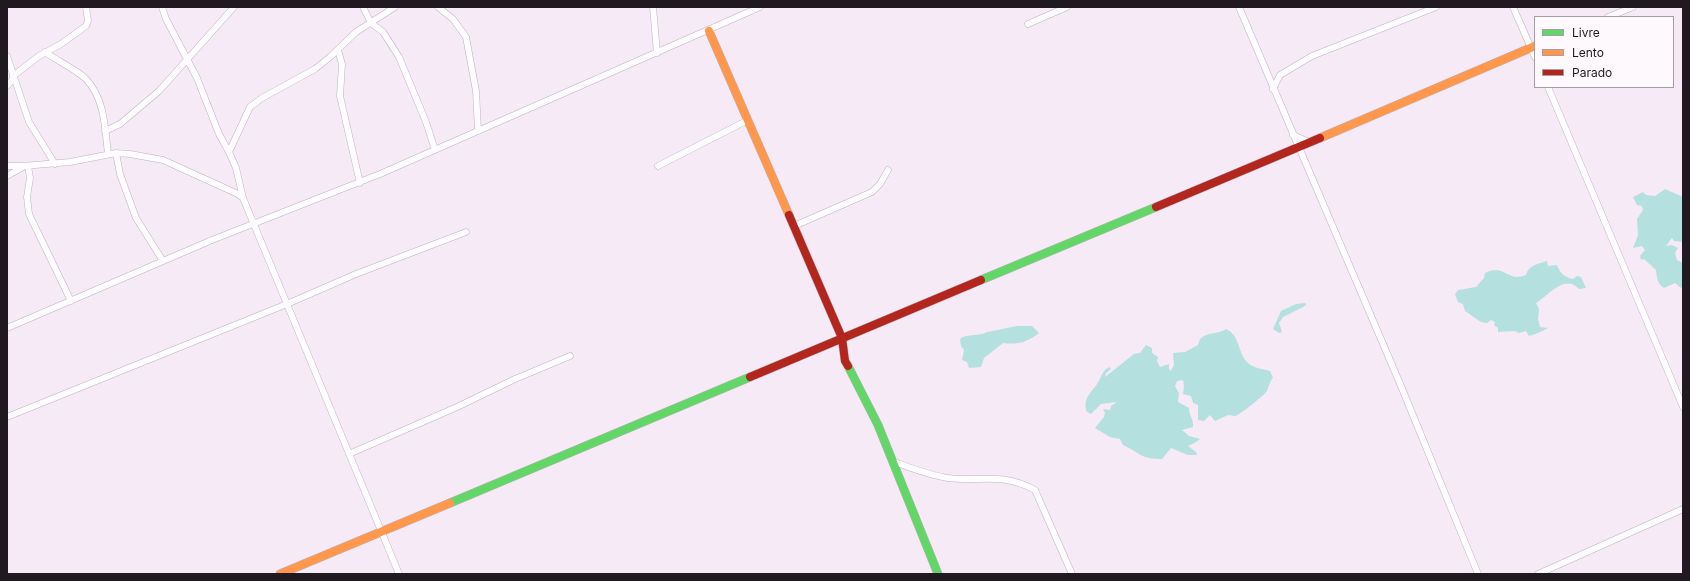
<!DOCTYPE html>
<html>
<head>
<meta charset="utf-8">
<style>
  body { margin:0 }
  #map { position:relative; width:1690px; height:581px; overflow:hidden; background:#f5eaf6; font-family:Inter,sans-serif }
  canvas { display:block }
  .frame { position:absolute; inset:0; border:8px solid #201920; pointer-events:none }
  .legend { position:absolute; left:1534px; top:16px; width:140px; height:72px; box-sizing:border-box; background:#fdf9fd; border:1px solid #a59fa5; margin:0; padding:5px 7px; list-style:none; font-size:12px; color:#201920 }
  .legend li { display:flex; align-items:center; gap:8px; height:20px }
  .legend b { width:20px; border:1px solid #a59fa5 }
</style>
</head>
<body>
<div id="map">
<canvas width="1690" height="581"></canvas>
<div class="frame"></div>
<ul class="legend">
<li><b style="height:5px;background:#63d668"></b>Livre</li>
<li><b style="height:5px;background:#ff974d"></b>Lento</li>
<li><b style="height:5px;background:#b3261e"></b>Parado</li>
</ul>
</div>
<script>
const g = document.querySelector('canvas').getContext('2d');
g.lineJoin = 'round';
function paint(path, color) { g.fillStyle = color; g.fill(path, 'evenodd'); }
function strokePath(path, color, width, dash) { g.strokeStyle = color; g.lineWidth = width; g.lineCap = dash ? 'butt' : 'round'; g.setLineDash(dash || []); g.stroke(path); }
paint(new Path2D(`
  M1665,189L1683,197V242L1674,241L1672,238L1666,246L1672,245L1678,248L1675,253L1677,260L1683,263V285L1681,288L1675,283L1664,288C1657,284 1657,277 1656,270L1644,259L1641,260L1640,256L1645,250L1642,246L1633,248L1638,235L1637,219L1643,210L1642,206L1637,205L1633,197L1643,192L1646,195L1655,196Z
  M1547,261L1548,266L1557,265C1560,273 1564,277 1573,279L1577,276L1581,277L1586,288L1579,289C1565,273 1548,296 1536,303L1539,309L1538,319L1540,327L1548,328C1541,332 1535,334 1529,336L1526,331L1519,333L1515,331L1498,332V328L1494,325L1495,322L1491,320L1487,323L1481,322L1465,311L1463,304L1458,302L1455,294L1458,290L1476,287L1484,278L1485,273C1500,265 1504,275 1516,277C1519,277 1523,276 1526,275C1528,265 1539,264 1547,261Z
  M1305,303L1306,305L1303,307L1283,317L1279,323L1282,332L1279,333L1273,329L1281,311L1296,304Z
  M1017,326H1032L1039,333C1028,342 1017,345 1003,343L984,358L981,367L969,368L967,362L962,360L964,350L961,346L960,339C967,333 979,337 987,332Z
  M1226,329C1241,336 1237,353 1248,363C1253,368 1263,369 1270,371L1273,378C1269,382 1269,388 1266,392C1263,396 1239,416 1234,416C1234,416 1228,415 1228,415L1215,421L1210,415L1204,421L1198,420V405L1193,403L1191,396L1183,394L1184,386L1183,380L1177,381L1175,386L1179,393L1178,402L1189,408C1189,416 1194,419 1193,427L1182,430L1189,436L1200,439L1196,442L1188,446L1196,452L1197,455H1188L1171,448L1162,459C1140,459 1141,453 1123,445L1120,439L1110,437L1095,428L1104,417L1105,413L1103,409L1110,410L1111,406L1117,402L1101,404L1091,414L1087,412C1082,399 1091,393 1097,384C1102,377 1101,372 1109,367L1111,369L1106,373L1105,377L1134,354L1140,353L1146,345L1152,348V353L1158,357L1157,361L1160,367L1169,364V369L1171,371L1174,365L1173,353L1185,352L1198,345C1201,330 1217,336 1226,329Z`), '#b4e0e0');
const street = new Path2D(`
  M162,7L166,19L197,78L219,134L229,152L236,168L243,198
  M363,7L371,23L383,32L399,57L426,122L435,150
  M438,7L453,19L466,37L476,91L478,131
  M653,7L657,53
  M1239,7L1401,386L1478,574
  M1513,7L1535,57
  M1608,17L1633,7
  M1028,24L1067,7
  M338,50L342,64L340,96L360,183
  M45,52C56,60 77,70 86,79C105,99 105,129 108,154
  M7,56L29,122L55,164
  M13,76L39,56L61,44L86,26L88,21L86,7
  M7,86L14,78
  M1548,87L1683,407
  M1273,89L1280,75L1312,56L1436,7
  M105,131L120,124L159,91L234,7
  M1293,135L1309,142
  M229,152L250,107L262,98L315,69L330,57L356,32L395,7
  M116,153L120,174L136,218L163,261
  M7,166H23L70,162L116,153L130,154L163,160L238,194L243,198L399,574
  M28,166L30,178L27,197L29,214L71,301
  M658,166L748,120
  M7,176L23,167
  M794,226L872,192L880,184L888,170
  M7,328L212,240L380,174L760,7
  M7,417L287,304L356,274L466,232
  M349,454L457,407L515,379L570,356
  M892,461C911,468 928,475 948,478C982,482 1001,472 1035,490L1072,574
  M1538,574L1683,509`);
const fast = new Path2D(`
  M981,280L1156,207
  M848,366L878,425L938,574
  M450,503L750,377`);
const slow = new Path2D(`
  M709,31L789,215
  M1320,138L1535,46
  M280,574L450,503`);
const jam = new Path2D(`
  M1156,207L1320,138
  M789,215L842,338L845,361L848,366
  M750,377L981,280`);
strokePath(street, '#bcb4bd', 7);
strokePath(fast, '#bcb4bd', 9);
strokePath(slow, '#bcb4bd', 9);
strokePath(jam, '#bcb4bd', 9);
strokePath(street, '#fefcfe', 6);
strokePath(fast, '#63d668', 8);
strokePath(slow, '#ff974d', 8);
strokePath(jam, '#b3261e', 8);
</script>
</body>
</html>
